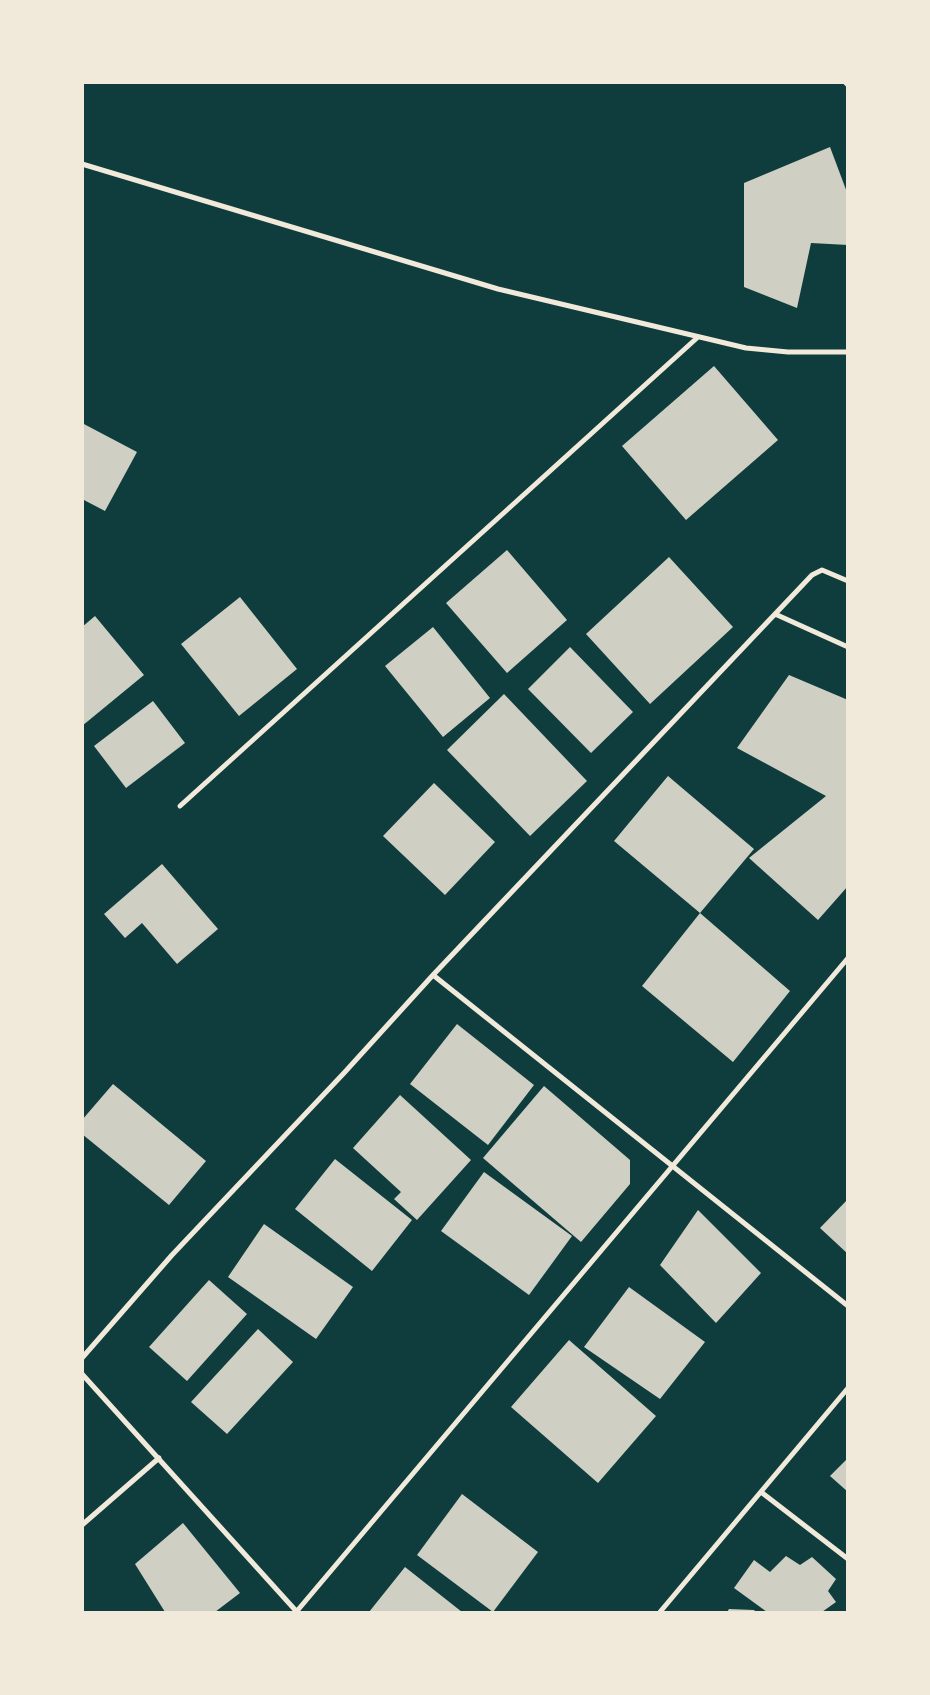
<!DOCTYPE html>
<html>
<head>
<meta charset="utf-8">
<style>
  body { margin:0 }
  #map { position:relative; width:930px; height:1695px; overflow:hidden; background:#0f3d3e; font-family:Raleway,sans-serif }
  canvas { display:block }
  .frame { position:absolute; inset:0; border:84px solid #f1e9da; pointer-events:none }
</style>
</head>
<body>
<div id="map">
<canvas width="930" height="1695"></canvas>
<div class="frame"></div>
</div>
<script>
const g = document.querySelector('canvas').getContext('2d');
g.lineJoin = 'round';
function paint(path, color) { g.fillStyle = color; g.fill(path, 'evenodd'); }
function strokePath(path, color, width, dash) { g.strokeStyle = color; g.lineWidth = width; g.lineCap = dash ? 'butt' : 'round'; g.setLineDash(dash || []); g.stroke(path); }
paint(new Path2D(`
  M830,147L848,195V245L811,243L797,308L744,287V183Z
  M714,366L778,440L686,520L622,446Z
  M82,423L137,452L105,511L82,499Z
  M507,550L567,620L507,673L446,603Z
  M669,557L733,627L650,704L586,634Z
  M240,597L297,669L239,716L181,644Z
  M95,616L144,675L82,726V627Z
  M433,627L490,698L443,737L385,666Z
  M570,647L633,712L591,753L528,689Z
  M789,675L848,700V886L818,920L749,858L826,796L737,748Z
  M504,694L587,781L530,836L447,750Z
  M153,701L185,743L126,788L94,746Z
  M668,776L754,849L700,913L614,841Z
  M434,783L495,842L445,895L383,836Z
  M162,864L218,929L177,964L142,923L125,938L104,914Z
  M700,913L790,991L733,1062L642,986Z
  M457,1024L534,1085L488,1145L410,1084Z
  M113,1084L206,1161L169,1205L82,1134V1120Z
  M544,1086L630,1160V1184L581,1242L483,1158Z
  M400,1095L471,1160L417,1220L394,1199L401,1192L353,1148Z
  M335,1159L412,1220L372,1271L295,1209Z
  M484,1172L572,1236L529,1295L441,1231Z
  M848,1199V1254L820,1228Z
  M698,1210L761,1273L716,1323L660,1265Z
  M264,1224L353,1287L316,1339L228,1277Z
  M209,1280L247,1314L187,1381L149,1347Z
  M629,1287L705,1342L660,1399L584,1347Z
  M258,1329L293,1362L227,1434L191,1402Z
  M569,1340L656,1416L598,1483L511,1407Z
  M848,1458V1492L830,1476Z
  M462,1494L538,1552L493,1612L417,1555Z
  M183,1523L240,1593L215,1612H165L135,1564Z
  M786,1556L800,1565L812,1557L836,1579L828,1591L836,1602L822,1612H767L734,1588L754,1560L770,1572Z
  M405,1567L462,1612H369Z
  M729,1609L754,1610L756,1612H727Z`), '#cfcfc3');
strokePath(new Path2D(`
  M845,82L848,85
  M82,164L498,289L746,348L788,352H848
  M775,614L848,647
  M180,806L698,337
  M433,975L848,1306
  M82,1358L172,1255L344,1073L433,975L812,575L822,570L848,581
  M82,1374L297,1612
  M761,1492L848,1559
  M82,1525L159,1458
  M297,1611L848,958
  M660,1612L848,1388`), '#f1e9da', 5);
</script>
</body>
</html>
